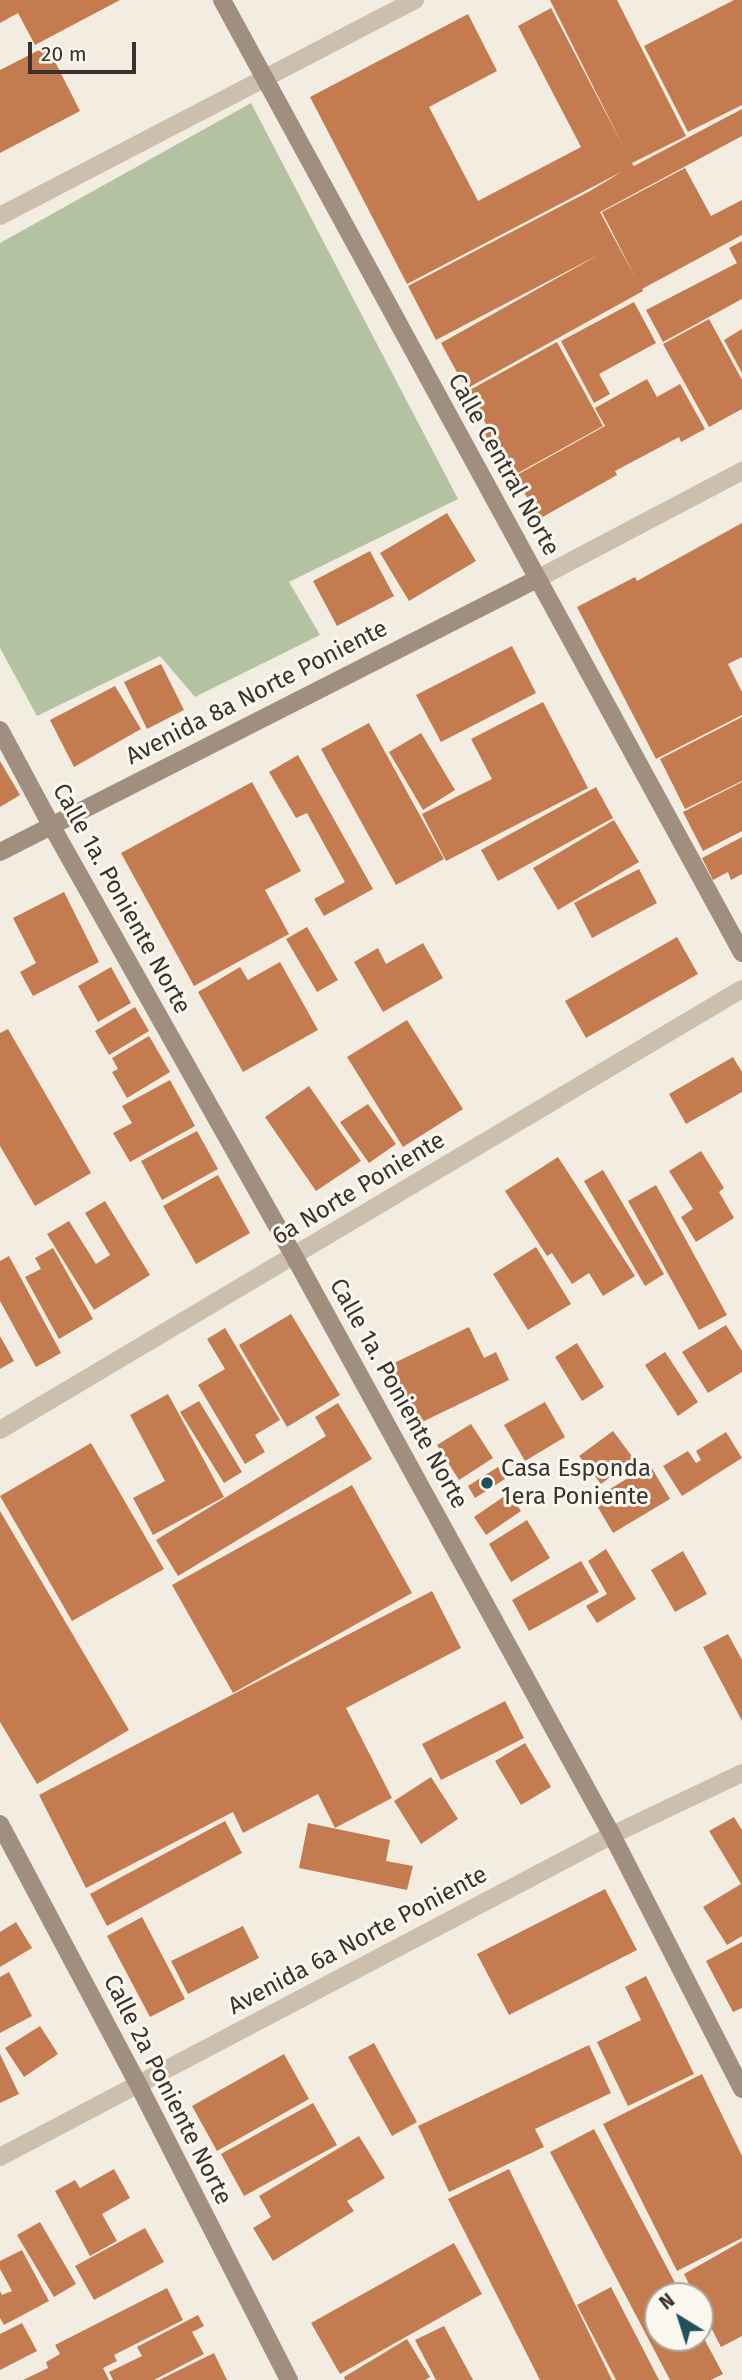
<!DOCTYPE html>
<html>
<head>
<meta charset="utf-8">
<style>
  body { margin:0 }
  #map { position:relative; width:742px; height:2380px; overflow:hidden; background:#f3ede1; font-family:"Fira Sans",sans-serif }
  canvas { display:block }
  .north { position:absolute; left:644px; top:2282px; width:70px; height:70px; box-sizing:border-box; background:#faf7ee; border:2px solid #ada8a0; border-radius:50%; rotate:322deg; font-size:19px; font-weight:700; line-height:28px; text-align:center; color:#3a322b }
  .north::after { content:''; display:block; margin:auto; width:24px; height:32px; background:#21505c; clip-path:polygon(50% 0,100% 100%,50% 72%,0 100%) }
  .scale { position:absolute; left:28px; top:42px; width:108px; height:32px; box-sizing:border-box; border:4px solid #3a322b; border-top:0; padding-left:9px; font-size:21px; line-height:24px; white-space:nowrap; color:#3a322b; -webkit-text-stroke:5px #faf7ee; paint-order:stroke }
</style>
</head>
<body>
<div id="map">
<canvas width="742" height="2380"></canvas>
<div class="north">N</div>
<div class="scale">20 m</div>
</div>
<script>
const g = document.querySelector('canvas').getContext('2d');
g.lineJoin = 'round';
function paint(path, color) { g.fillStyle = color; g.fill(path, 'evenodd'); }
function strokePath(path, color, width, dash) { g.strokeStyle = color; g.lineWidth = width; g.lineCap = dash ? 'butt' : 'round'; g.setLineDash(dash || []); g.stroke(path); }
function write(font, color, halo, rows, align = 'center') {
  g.font = font + ' "Fira Sans",sans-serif'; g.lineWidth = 6; g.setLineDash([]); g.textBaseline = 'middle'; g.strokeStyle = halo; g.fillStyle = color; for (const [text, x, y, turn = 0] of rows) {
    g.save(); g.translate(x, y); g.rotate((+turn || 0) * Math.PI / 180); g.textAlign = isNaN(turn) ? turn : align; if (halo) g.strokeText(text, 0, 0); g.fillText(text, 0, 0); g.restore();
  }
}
paint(new Path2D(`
  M251,103L458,499L289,582L320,635L195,697L160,656L37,716L0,648V243Z`), '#b3c3a1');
paint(new Path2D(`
  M0,0H120L35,45L18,13L0,23Z
  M550,0H617L686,136L632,163L634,166L742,109V136L600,212L636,279L602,212L685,168L711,216L742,200V235L642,289L643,291L466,389L441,343L602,253L436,340L408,286L590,191L623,171L407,284L310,97L468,14L497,71L429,107L478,201L581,147L518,26L551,8L623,146Z
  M734,0H742V105L688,132L644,46Z
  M47,46L80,111L0,153V70Z
  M742,241V299L663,342L646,310L737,263L729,248Z
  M634,302L656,343L599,374L610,394L594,403L561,341Z
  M709,319L742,380V409L709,427L663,344Z
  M742,329V373L724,340Z
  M557,342L603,426L509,478L481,427L486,424L468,391Z
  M647,379L657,397L680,384L705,429L681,442L679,437L615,471L617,475L539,519L515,476L605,426L595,408Z
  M447,513L476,561L409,601L380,553Z
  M742,523V657L728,664L742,692V715L656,759L577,607L635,577L637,581Z
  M370,551L394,596L337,626L313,581Z
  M512,646L536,693L441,742L416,695Z
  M161,664L184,710L147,729L124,682Z
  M115,686L141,729L74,767L50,720Z
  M543,702L588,788L446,861L422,814L492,779L471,739Z
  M742,717V781L685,809L660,759Z
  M369,723L444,859L396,885L321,749Z
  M421,733L455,790L423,810L389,752Z
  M298,755L373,889L324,916L314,899L345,882L307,813L296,818L269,772Z
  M0,761L20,795L0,807Z
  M252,782L301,871L265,890L289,934L194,986L121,853Z
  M742,782V831L703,851L683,812Z
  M596,787L613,818L498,881L481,850Z
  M614,820L639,862L558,910L533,868Z
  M742,837V874L731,880L728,872L713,880L702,858Z
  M639,869L657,903L592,938L574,903Z
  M64,892L99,962L33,996L20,972L36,963L13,918Z
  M307,927L338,980L317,992L286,939Z
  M677,937L698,974L586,1038L565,1001Z
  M423,943L443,978L383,1012L354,962L378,948L386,964Z
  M280,962L318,1030L243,1072L198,992L240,967L248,980Z
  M111,967L131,1003L98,1022L78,986Z
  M135,1007L149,1031L109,1055L95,1031Z
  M407,1020L463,1109L403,1147L347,1057Z
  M8,1029L91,1173L35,1206L0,1146V1033Z
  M149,1036L170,1072L127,1098L112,1072L118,1069L112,1058Z
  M733,1057L742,1072V1092L686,1124L669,1094Z
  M170,1080L195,1126L130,1162L113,1133L132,1123L122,1106Z
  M309,1086L361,1161L316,1191L265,1117Z
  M368,1104L396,1144L369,1163L340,1122Z
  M197,1131L218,1169L162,1200L141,1161Z
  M701,1151L724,1188L719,1192L734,1218L696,1242L681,1217L693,1209L669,1171Z
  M558,1157L635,1276L603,1296L589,1273L572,1284L552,1253L547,1256L505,1191Z
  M603,1170L664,1274L645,1286L584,1181Z
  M218,1175L250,1233L196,1264L163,1206Z
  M656,1185L727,1315L699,1330L628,1201Z
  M105,1201L150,1275L94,1310L47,1234L69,1221L96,1264L110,1255L85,1213Z
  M536,1247L571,1304L528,1330L493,1274Z
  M53,1248L93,1319L59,1339L25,1277L41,1269L35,1258Z
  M9,1256L61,1353L36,1367L0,1301V1261Z
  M291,1314L340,1395L287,1427L239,1345Z
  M726,1325L742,1351V1372L708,1393L682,1352Z
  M469,1327L484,1358L496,1352L509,1380L418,1424L390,1365Z
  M225,1328L280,1420L255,1435L265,1452L245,1464L198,1385L225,1369L207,1339Z
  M0,1336L14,1361L0,1369Z
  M577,1343L604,1387L582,1401L555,1357Z
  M665,1352L698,1402L678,1416L645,1365Z
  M168,1394L224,1497L153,1535L133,1498L165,1481L130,1415Z
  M199,1401L242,1472L224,1483L180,1412Z
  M545,1402L565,1437L525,1461L504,1425Z
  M338,1403L372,1459L178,1576L156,1540L326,1436L315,1417Z
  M471,1424L493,1458L459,1480L437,1445Z
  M613,1431L634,1459L601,1484L579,1456Z
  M726,1432L742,1458L682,1496L663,1466L688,1451L696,1463L701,1460L696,1451Z
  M91,1443L164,1569L72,1621L0,1496Z
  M650,1465L670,1499L613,1533L593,1499Z
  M498,1467L505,1479L475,1498L468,1486Z
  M352,1485L412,1593L233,1693L172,1585Z
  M509,1493L521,1511L486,1535L474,1517Z
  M0,1511L129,1730L37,1784L0,1722Z
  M527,1520L550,1558L511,1582L489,1544Z
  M606,1549L636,1599L597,1623L586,1606L607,1594L588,1561Z
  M683,1551L707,1594L675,1612L651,1570Z
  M581,1561L599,1592L529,1631L512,1600Z
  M432,1591L461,1648L346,1708L392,1798L335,1828L318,1794L243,1833L233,1812L86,1888L39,1795Z
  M728,1634L742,1660V1721L703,1647Z
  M505,1701L524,1738L441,1780L422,1744Z
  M525,1743L551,1787L521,1805L495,1761Z
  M431,1777L458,1819L421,1844L394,1801Z
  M734,1817L742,1830V1936L727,1945L703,1907L741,1884L709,1831Z
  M225,1821L242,1853L107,1926L90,1894Z
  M308,1823L390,1840L386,1861L413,1866L407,1890L299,1868Z
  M605,1889L637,1950L509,2015L477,1954Z
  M142,1917L185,1999L150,2017L107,1936Z
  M16,1922L32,1948L0,1967V1932Z
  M243,1926L259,1958L188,1994L171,1961Z
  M742,1942V2008L733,2012L706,1961Z
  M9,1972L32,2016L0,2033V1977Z
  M646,1976L694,2074L628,2106L597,2042L641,2020L625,1987Z
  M40,2026L58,2054L24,2077L5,2048Z
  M374,2043L417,2122L392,2136L348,2057Z
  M589,2045L611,2093L535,2129L544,2147L449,2192L418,2126Z
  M0,2054L19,2094L0,2103Z
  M284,2054L309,2099L217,2151L192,2106Z
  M702,2074L742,2156V2238L677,2271L603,2124Z
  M313,2103L337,2145L244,2196L221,2154Z
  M594,2129L682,2296H658V2338H700V2331L723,2374L711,2380H670L550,2152Z
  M359,2136L385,2178L347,2201L354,2211L273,2261L253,2228L271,2217L259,2196Z
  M114,2169L130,2198L102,2214L117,2241L90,2256L55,2191L75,2180L80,2188Z
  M509,2169L612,2380H540L448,2199Z
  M40,2222L76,2284L54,2297L17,2235Z
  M145,2228L164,2262L94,2300L75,2266Z
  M742,2241V2336L721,2347L700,2306V2296H695L684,2274Z
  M454,2243L482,2294L340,2374L311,2323Z
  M22,2250L49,2301L4,2325L0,2318V2291L2,2295L12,2291L0,2269V2261Z
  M611,2287L659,2380H616L577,2305Z
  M167,2288L183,2320L114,2355L117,2361L103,2368L109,2380H23L48,2368L46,2362L60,2354L55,2345Z
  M198,2315L204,2326L192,2332L204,2354L154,2380H113L109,2372L142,2356L137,2347Z
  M22,2323L37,2351L0,2370V2334Z
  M444,2326L473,2380H436L415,2340Z
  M407,2339L430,2377L425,2380H345L344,2377Z
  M214,2353L227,2380H159Z`), '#c47b4f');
strokePath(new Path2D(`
  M0,216L415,0
  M537,579L742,471
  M0,1430L742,989
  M0,2157L612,1835L742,1773`), '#ccbfad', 18);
strokePath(new Path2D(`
  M222,0L742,953
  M0,730L51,825L294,1256L612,1835L742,2089
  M0,852L537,579
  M0,1824L138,2084L289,2380`), '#a08f7e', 18);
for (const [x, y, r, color] of [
  [487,1483,7,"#21505c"]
]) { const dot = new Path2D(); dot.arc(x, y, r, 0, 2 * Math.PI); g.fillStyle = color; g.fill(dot); strokePath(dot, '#faf7ee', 2.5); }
write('24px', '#3a322b', '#faf7ee', [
  ["Calle Central Norte",503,465,61],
  ["Avenida 8a Norte Poniente",257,693,-27],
  ["Calle 1a. Poniente Norte",121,899,61],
  ["6a Norte Poniente",359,1189,-31],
  ["Calle 1a. Poniente Norte",398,1394,61],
  ["Avenida 6a Norte Poniente",358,1941,-28],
  ["Calle 2a Poniente Norte",167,2090,63]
]);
write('24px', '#3a322b', '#faf7ee', [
  ["Casa Esponda",501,1469],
  ["1era Poniente",501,1497]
], 'left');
</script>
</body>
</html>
